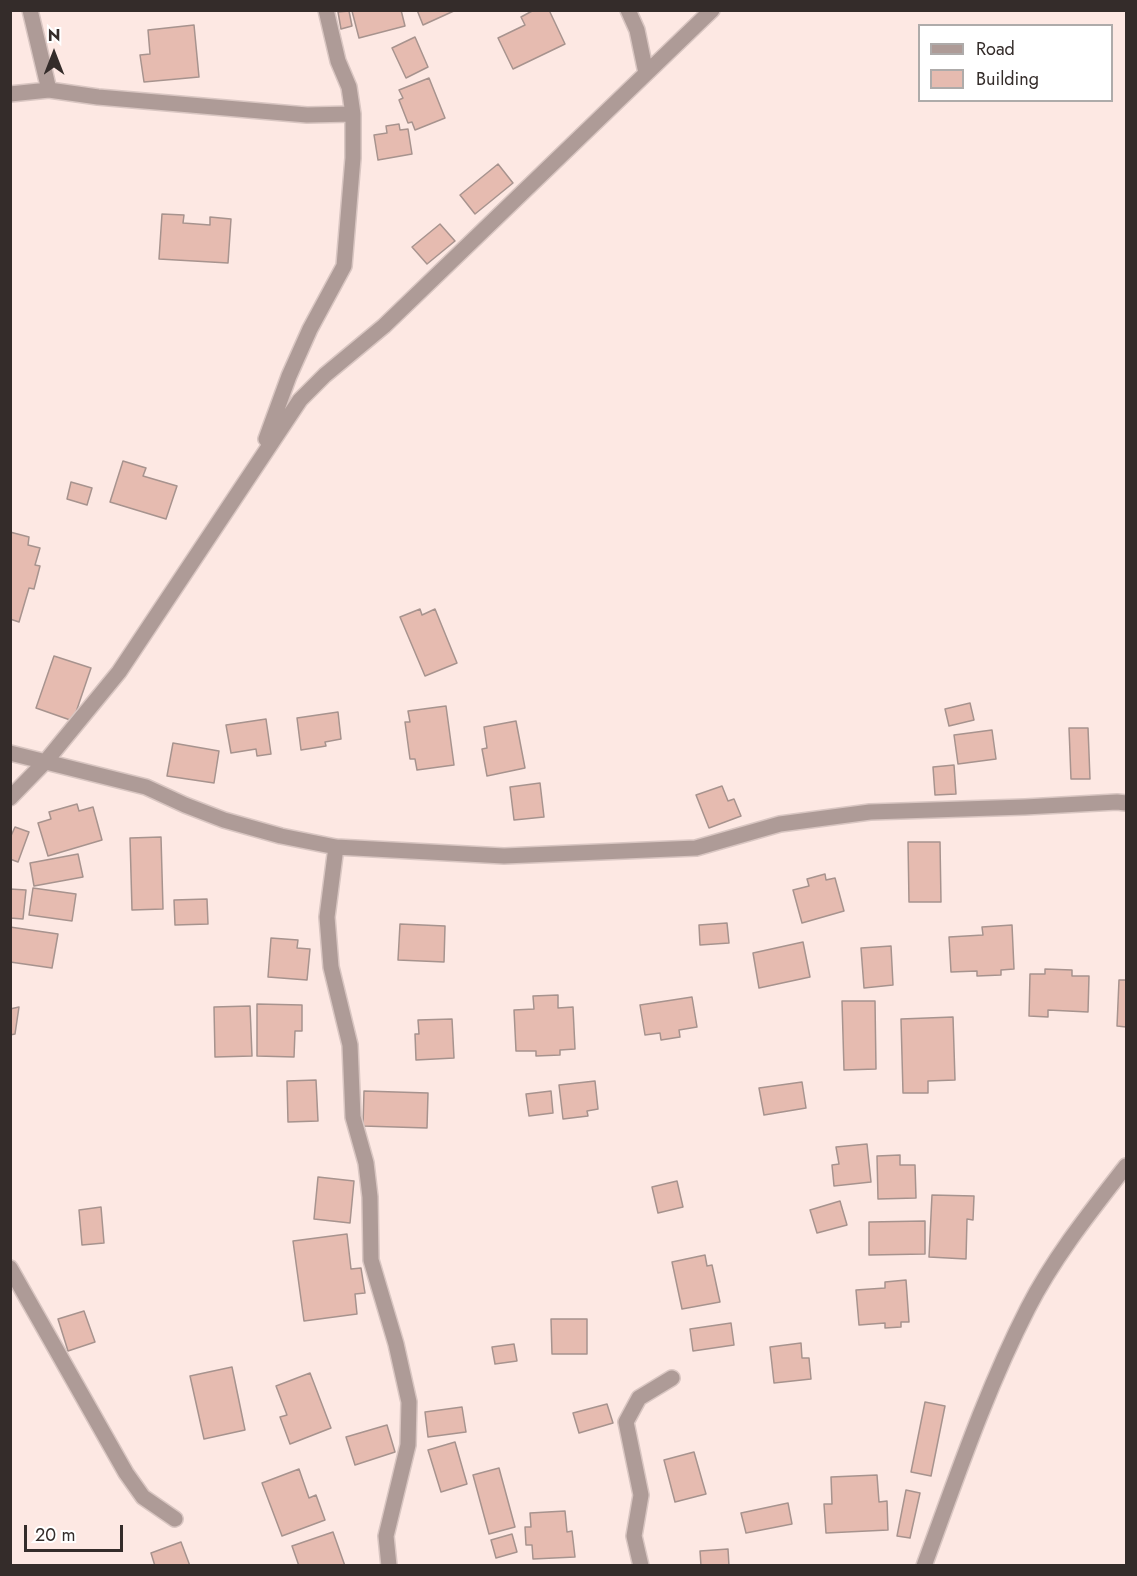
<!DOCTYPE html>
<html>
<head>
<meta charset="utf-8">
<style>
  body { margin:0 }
  #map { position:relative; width:1137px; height:1576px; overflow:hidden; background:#fde8e3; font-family:Jost,sans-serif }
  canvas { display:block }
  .frame { position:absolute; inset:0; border:12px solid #342c2a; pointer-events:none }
  .legend { position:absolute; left:918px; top:24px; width:195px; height:78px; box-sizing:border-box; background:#fff; border:2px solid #aeabaa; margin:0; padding:8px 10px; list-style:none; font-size:18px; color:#342c2a }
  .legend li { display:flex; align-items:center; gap:12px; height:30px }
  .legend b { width:30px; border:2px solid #aeabaa }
  .north { position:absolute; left:24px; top:24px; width:60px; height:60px; -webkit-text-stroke:4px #fff; paint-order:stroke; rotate:0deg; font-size:16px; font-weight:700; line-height:24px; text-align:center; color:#342c2a }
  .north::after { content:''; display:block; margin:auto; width:21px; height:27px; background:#342c2a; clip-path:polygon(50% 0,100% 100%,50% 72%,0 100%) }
  .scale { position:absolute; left:24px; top:1525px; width:99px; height:27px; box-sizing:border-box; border:3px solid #342c2a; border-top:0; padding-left:8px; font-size:18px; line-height:21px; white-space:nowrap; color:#342c2a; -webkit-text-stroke:4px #fff; paint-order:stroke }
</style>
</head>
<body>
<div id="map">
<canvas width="1137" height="1576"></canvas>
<div class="frame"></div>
<ul class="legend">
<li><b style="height:8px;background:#ae9b97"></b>Road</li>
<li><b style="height:16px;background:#e6bbb0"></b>Building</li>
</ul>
<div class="north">N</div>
<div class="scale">20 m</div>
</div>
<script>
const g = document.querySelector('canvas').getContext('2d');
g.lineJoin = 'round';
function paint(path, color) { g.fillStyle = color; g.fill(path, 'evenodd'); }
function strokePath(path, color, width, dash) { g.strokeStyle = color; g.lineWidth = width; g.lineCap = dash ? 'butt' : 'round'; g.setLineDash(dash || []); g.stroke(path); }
const building = new Path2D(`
  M401,10L405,26L359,38L352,11Z
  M417,10H456L423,25Z
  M534,10H549L565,44L513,69L498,38L525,25L521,17Z
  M349,11L352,26L341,29L338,12Z
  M194,25L199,77L144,82L140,55L150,54L148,30Z
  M415,37L428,67L406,78L392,48Z
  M429,78L445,118L415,130L412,122L408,123L399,100L403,98L399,90Z
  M399,124L400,130L408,129L412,154L378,160L374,135L387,133L386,126Z
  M498,164L513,183L475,214L460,195Z
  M162,214L184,215L183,223L210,225V217L231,219L228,263L159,259Z
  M440,224L455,241L427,264L412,247Z
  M123,461L146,468L143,476L177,486L166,519L110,502Z
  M71,482L92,488L87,505L67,499Z
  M10,532L29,537L28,545L40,548L35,565L40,566L34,589L29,588L19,622L10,619Z
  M420,609L422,615L435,609L457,663L425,676L400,617Z
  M54,656L91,668L73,721L36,708Z
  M970,703L974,720L949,726L945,709Z
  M446,706L454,765L417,770L415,759H410L405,722H410L408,711Z
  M338,712L341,739L325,742L326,746L301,750L297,718Z
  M266,719L271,754L257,756L256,749L231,753L226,725Z
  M516,721L525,768L487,776L482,749L487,748L484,727Z
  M1069,728H1088L1090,779H1071Z
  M992,730L996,759L958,764L954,735Z
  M173,743L219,751L214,783L167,776Z
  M954,765L956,794L935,795L933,767Z
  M540,783L544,817L514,820L510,787Z
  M722,786L728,801L734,799L741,816L709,828L696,795Z
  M77,804L79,811L93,807L102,840L48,856L38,823L51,819L49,812Z
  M15,827L29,832L18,862L10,859V838Z
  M161,837L163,909L132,910L130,838Z
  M908,842H940L941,902H909Z
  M78,854L83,877L34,886L30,863Z
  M825,874L826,880L835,878L844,911L802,923L793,890L809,886L807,879Z
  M33,888L76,894L72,921L29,915Z
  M10,889L26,890L23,919L10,918Z
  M207,899L208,924L175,925L174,900Z
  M727,923L729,943L700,945L699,925Z
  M400,924L445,926L444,962L398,960Z
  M1012,925L1014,969L1001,970V975L977,976V971L951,972L949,937L983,935L982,927Z
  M10,927L58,934L52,968L10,962Z
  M271,938L298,940L297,948L310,949L307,980L268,977Z
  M803,942L810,977L759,988L753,953Z
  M891,946L893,985L864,988L861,948Z
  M1045,969L1072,970V976H1089L1088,1012L1048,1010V1017L1029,1016L1030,974H1045Z
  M1119,980H1126V1027L1117,1026Z
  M558,995V1008L573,1007L575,1049L560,1050V1055L536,1056V1051H516L514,1010L534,1009L533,996Z
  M692,997L697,1027L679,1030L680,1037L661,1040L660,1033L645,1035L640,1005Z
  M842,1001H875L876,1069L844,1070Z
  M257,1004L302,1005V1031H295L294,1057L257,1056Z
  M250,1006L252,1056L215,1057L214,1007Z
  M19,1007L15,1034L10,1035V1009Z
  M953,1017L955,1080L928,1081V1093H903L901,1019Z
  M452,1019L454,1058L416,1060L415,1034H419L418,1020Z
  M316,1080L318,1121L288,1122L287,1081Z
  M595,1081L598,1109L587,1111L588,1116L563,1119L559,1085Z
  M802,1082L806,1108L764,1115L759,1088Z
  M364,1091L428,1093L427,1128L363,1126Z
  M551,1091L553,1113L529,1116L526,1094Z
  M867,1144L871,1182L834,1186L832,1165L839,1164L836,1147Z
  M900,1155V1165H915L916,1198L878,1199L877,1156Z
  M318,1177L354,1181L350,1223L314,1219Z
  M677,1181L683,1207L658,1213L652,1187Z
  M932,1195L974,1196L973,1220L967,1219L966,1259L929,1257Z
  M840,1201L847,1225L817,1233L810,1210Z
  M101,1207L104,1243L82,1245L79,1210Z
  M925,1221V1254L869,1255V1222Z
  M347,1234L351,1269L361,1268L365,1293L355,1294L357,1314L304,1321L293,1241Z
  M705,1255L707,1266L712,1265L720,1302L682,1309L672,1262Z
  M906,1280L909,1322H901V1327L885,1328V1323L859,1325L856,1290L885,1288V1282Z
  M84,1311L95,1342L68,1351L58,1319Z
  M551,1319H587V1354H552Z
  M731,1323L734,1345L693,1351L690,1329Z
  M801,1343L802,1358H809L811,1379L774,1383L770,1347Z
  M514,1344L517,1361L495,1364L492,1347Z
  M232,1367L245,1430L204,1439L190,1376Z
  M310,1373L331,1428L290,1444L280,1417L287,1415L276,1386Z
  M925,1402L945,1406L931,1476L911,1472Z
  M607,1404L613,1423L579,1433L573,1413Z
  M462,1407L466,1432L428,1437L425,1412Z
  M387,1425L395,1452L355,1465L346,1437Z
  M455,1442L467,1484L441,1492L428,1450Z
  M694,1452L706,1494L675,1502L664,1460Z
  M499,1468L515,1527L489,1534L473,1475Z
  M299,1469L309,1498L316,1495L325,1520L282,1536L262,1483Z
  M877,1475L879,1502L887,1501L888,1530L826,1533L824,1504H832L831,1477Z
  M906,1490L920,1493L910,1538L897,1536Z
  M788,1503L792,1524L746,1533L741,1513Z
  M565,1511L567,1532L572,1531L575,1557L533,1559L532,1545H526L525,1527H531L530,1513Z
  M333,1532L345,1566H299L292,1546Z
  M512,1534L517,1552L496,1558L491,1540Z
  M181,1542L190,1566H155L151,1553Z
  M728,1549L729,1566H701L700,1551Z`);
paint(building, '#e6bbb0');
strokePath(building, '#a7938e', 1.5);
const minor = new Path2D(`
  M30,10L49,90
  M628,10L637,30L646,73
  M10,94L49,90L98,97L307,115L353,114
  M266,439L289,376L310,329L344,266L353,158V114L349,87L338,61L326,10
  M10,753L146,787L185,805L224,820L281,836L336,847L504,856L696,848L780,824L870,812L1025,807L1117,802L1126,803
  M10,798L46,761L119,672L300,400L325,375L384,326L712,10
  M336,847L327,917L331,967L350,1045L353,1117L366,1163L370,1197L371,1260L396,1344L409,1402L408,1445L386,1536L389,1566
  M10,1268L126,1473L143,1497L175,1519
  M641,1566L634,1536L641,1495L626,1422L639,1398L672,1378`);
const tertiary = new Path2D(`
  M924,1566C956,1479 986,1390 1028,1308C1054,1257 1091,1211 1126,1166`);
strokePath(minor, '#d9c6c2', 18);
strokePath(tertiary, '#d9c6c2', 18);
strokePath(minor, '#ae9b97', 15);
strokePath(tertiary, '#ae9b97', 15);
</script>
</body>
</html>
